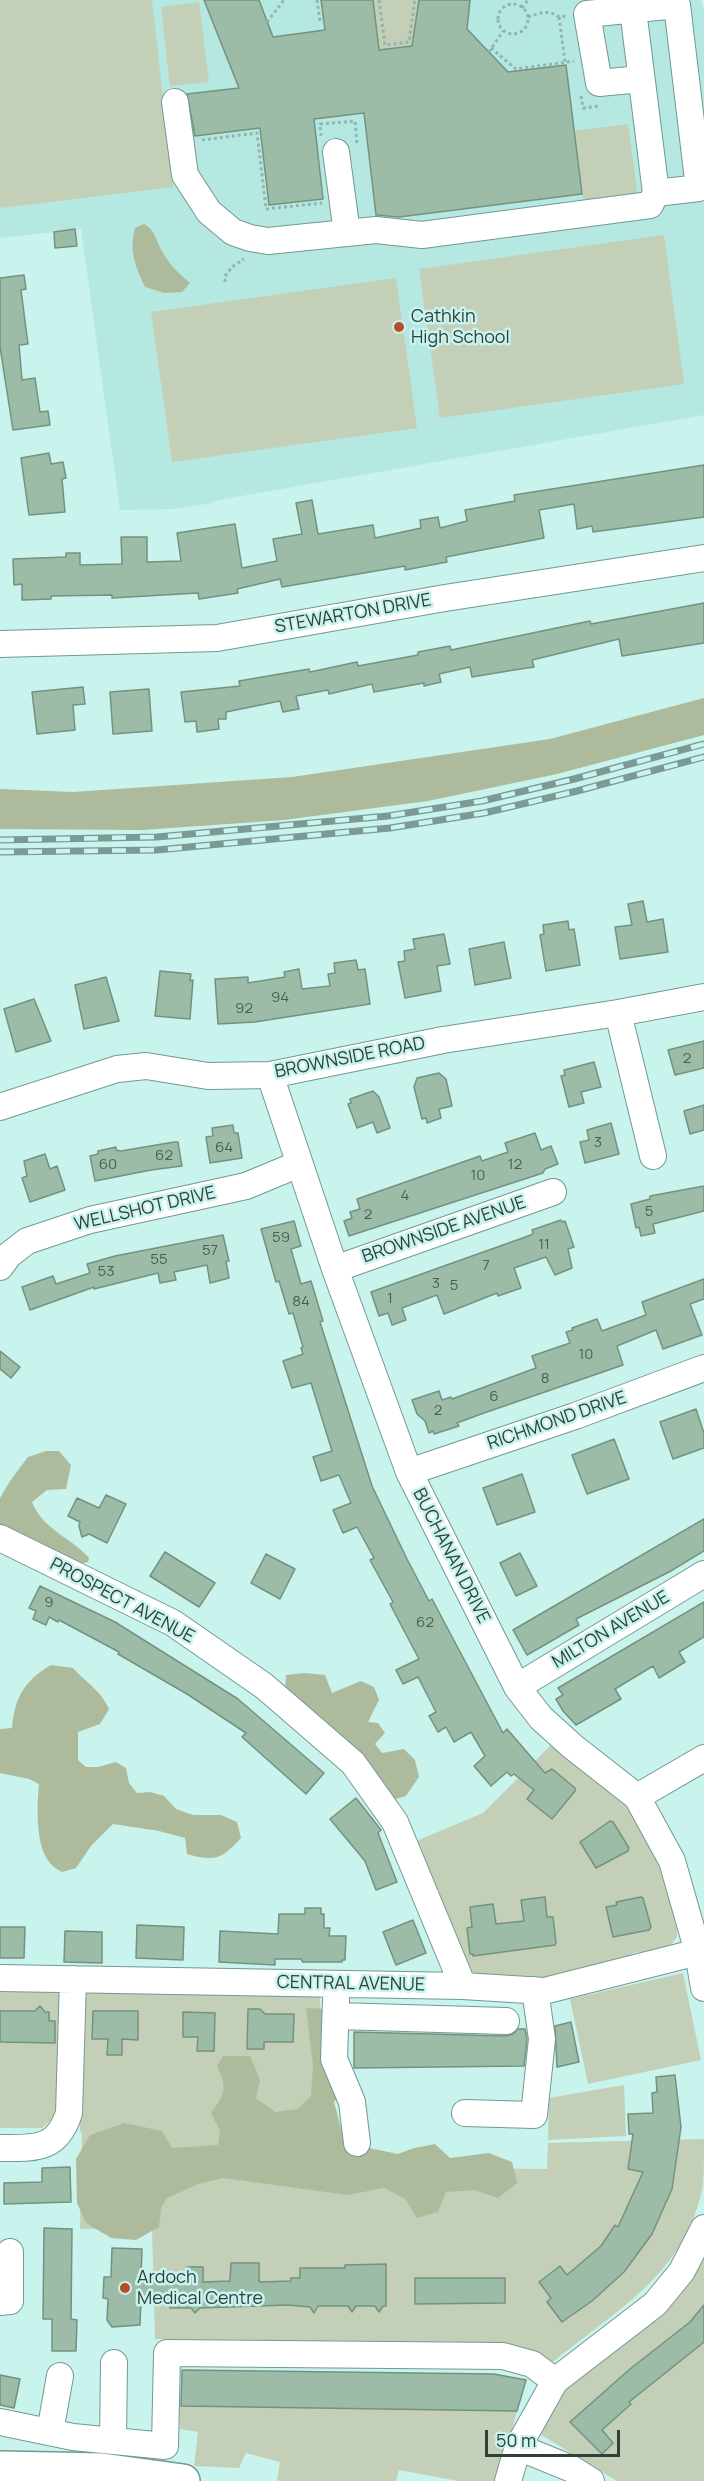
<!DOCTYPE html>
<html>
<head>
<meta charset="utf-8">
<style>
  body { margin:0 }
  #map { position:relative; width:704px; height:2481px; overflow:hidden; background:#c9f3ed; font-family:Manrope,sans-serif }
  canvas { display:block }
  .scale { position:absolute; left:485px; top:2430px; width:135px; height:27px; box-sizing:border-box; border:3px solid #2e3f3c; border-top:0; padding-left:8px; font-size:18px; line-height:21px; white-space:nowrap; color:#2e3f3c; -webkit-text-stroke:4px #c9f3ed; paint-order:stroke }
</style>
</head>
<body>
<div id="map">
<canvas width="704" height="2481"></canvas>
<div class="scale">50 m</div>
</div>
<script>
const g = document.querySelector('canvas').getContext('2d');
g.lineJoin = 'round';
function paint(path, color) { g.fillStyle = color; g.fill(path, 'evenodd'); }
function strokePath(path, color, width, dash) { g.strokeStyle = color; g.lineWidth = width; g.lineCap = dash ? 'butt' : 'round'; g.setLineDash(dash || []); g.stroke(path); }
function write(font, color, halo, rows, align = 'center') {
  g.font = font + ' Manrope,sans-serif'; g.lineWidth = 5; g.setLineDash([]); g.textBaseline = 'middle'; g.strokeStyle = halo; g.fillStyle = color; for (const [text, x, y, turn = 0] of rows) {
    g.save(); g.translate(x, y); g.rotate((+turn || 0) * Math.PI / 180); g.textAlign = isNaN(turn) ? turn : align; if (halo) g.strokeText(text, 0, 0); g.fillText(text, 0, 0); g.restore();
  }
}
paint(new Path2D(`
  M0,0H701L704,10V415L213,501V503L172,509L120,510L81,229L0,238Z`), '#b4e8e1');
paint(new Path2D(`
  M0,0H152L173,187L0,208Z
  M373,0H419L412,46L379,50Z
  M199,2L209,82L170,86L161,7Z
  M628,124L638,197L585,204L582,194L574,131Z
  M664,235L684,384L440,418L419,269Z
  M396,278L417,428L172,462L151,312Z
  M552,1744C576,1762 602,1780 623,1803C654,1838 667,1884 677,1929V1937L669,1947L643,1954C638,1951 632,1952 629,1957L538,1979L472,1975L416,1841L483,1813Z
  M683,1973L701,2060L588,2084L570,1999Z
  M0,1990L47,1991L49,1993L64,1991L58,2108L51,2120L42,2128H0Z
  M79,1991L233,1995L236,1993L320,1992L321,2167L547,2169L548,2143L704,2139C704,2154 704,2170 703,2185C686,2274 617,2309 553,2362L522,2348L477,2342L155,2339L152,2228L80,2229L82,2133L80,2132ZM631,2145L675,2164L630,2157Z
  M624,2085L626,2136L548,2140L549,2098Z
  M704,2259V2481H617L540,2434C551,2413 562,2393 578,2376C618,2335 672,2306 704,2259Z
  M179,2406L517,2411L499,2481H458L399,2470L396,2481H280L277,2480L280,2462L246,2453L239,2468L194,2466L198,2432L180,2429Z`), '#c4cfb7');
paint(new Path2D(`
  M144,224C156,231 155,239 162,251C169,264 178,273 190,283L182,292L165,293L145,287C135,265 129,252 135,228Z
  M704,698V735L557,774L428,801L284,820L143,830L0,829V789L73,792L292,777L550,739Z
  M46,1451H59L71,1465L66,1489L47,1490L32,1502C42,1529 72,1538 89,1558L88,1562L76,1565L0,1525V1498L10,1481L28,1457Z
  M51,1665L73,1668C87,1684 100,1689 109,1709L100,1724L78,1732V1760L86,1767H98L116,1762L126,1768L129,1783L137,1793L150,1792L164,1796L176,1809L193,1815H221L237,1822L241,1838C222,1859 215,1862 187,1854L185,1838L159,1831L113,1824L91,1846L76,1868L62,1872C58,1870 53,1867 50,1863C35,1846 37,1805 39,1784L29,1779L0,1773V1729L12,1728C15,1697 24,1681 51,1665Z
  M304,1673L325,1675L332,1693L361,1681L374,1687L379,1700L368,1722L378,1723L385,1733L375,1744L382,1753L404,1749L415,1760L419,1777L406,1796L389,1801L285,1691L286,1675Z
  M306,2008L329,2009L343,2092L334,2102L345,2143L398,2154L414,2148L435,2144L450,2158L489,2153L512,2162L517,2183L498,2198L475,2190L446,2192L438,2212L417,2218L405,2199L384,2188L348,2195L223,2178L198,2184L167,2198L161,2208L159,2227L136,2240L111,2238L86,2223L77,2203L76,2159L90,2135L124,2123L162,2131L172,2148L218,2145L220,2131L211,2113C225,2094 228,2088 217,2066L223,2056H250L260,2080L256,2098L275,2112L298,2109L311,2096L313,2065Z`), '#adbb9c');
const building = new Path2D(`
  M204,0H259L273,37L325,30L321,0H373L379,50L412,46L419,0H470L467,29L508,72L566,65L582,194L399,217L376,215L364,113L314,119L323,199L269,205L260,128L195,136L187,94L239,88Z
  M75,229L77,246L55,248L54,232Z
  M24,275L26,289L21,290L28,344L19,345L22,380L35,378L40,412L48,411L50,425L13,430L0,347V278Z
  M49,453L51,464L63,462L66,478L62,479L65,512L29,515L21,458Z
  M704,465V517L593,532L592,526L577,529L574,504L539,510L544,538L446,557L447,562L405,570V566L282,587L280,579L237,589L238,593L199,599L198,593L112,598V595L51,596V599L22,600V584L14,585L13,559L66,557V553H80V565L122,564L121,537H147V562L181,561L177,533L235,524L242,568L277,561L273,539L302,534L296,503L312,500L318,534L373,525L375,538L421,528L420,520L438,517L440,528L467,521L465,510L515,501L514,495Z
  M704,603V643L622,656L619,639L532,660L534,667L514,670L472,677L470,667L439,674L441,682L424,686V683L374,692L372,684L329,694L328,690L296,696L299,709L283,712L280,701L226,712V719H218L219,729L197,732L196,721L185,722L181,692L240,686L239,681L309,669L310,672L357,662L358,666L418,655V652L450,646L451,650L590,621L591,624Z
  M83,687L85,704L73,705L75,730L37,734L32,692Z
  M149,689L152,731L113,734L110,692Z
  M643,901L647,922L663,919L668,952L620,959L615,927L632,925L628,904Z
  M568,921L569,930L574,929L580,965L546,971L540,935L544,934L543,925Z
  M444,934L450,964L437,966L441,991L405,998L398,962L405,961L404,951L415,949L413,939Z
  M504,942L511,978L475,985L469,949Z
  M356,960L358,970L365,969L370,1004L255,1022L218,1024L215,979L248,977V983L285,977L284,972L299,969L302,989L330,986L328,974L335,973L334,963Z
  M160,971L191,974L190,981L193,980L190,1019L155,1016Z
  M106,977L119,1021L84,1029L75,985Z
  M34,999L51,1041L16,1052L4,1009Z
  M704,1041V1068L675,1075L668,1050Z
  M594,1062L601,1087L581,1092L584,1103L569,1107L561,1076L565,1075L564,1070Z
  M439,1073L446,1079L452,1106L439,1109L441,1118L427,1123L426,1118L422,1119L414,1087L417,1078Z
  M373,1091L379,1097L390,1128L377,1133L373,1122L357,1128L348,1104L351,1103L350,1099Z
  M704,1105V1130L690,1134L684,1111Z
  M611,1123L619,1154L585,1163L580,1142L589,1140L587,1130Z
  M233,1125L234,1133H238L242,1158L210,1163L206,1137L213,1136L212,1128Z
  M535,1133L541,1150L551,1146L558,1164L545,1169L543,1173L349,1236L344,1221L352,1218L350,1212L360,1209L357,1199L480,1156L482,1161L508,1152L505,1143Z
  M174,1142H178L182,1166L151,1170L95,1181L90,1156L98,1154V1151L116,1147V1150L121,1151Z
  M45,1154L50,1169L57,1166L65,1190L30,1202L22,1178L27,1176L24,1161Z
  M704,1186V1211L653,1224L655,1233L641,1236L639,1227L636,1228L631,1204L650,1199V1196Z
  M561,1220L562,1222L565,1221L574,1247L568,1249L572,1268L555,1275L546,1257L514,1268L521,1288L498,1296L497,1293L444,1314L437,1295L402,1308L406,1320L392,1325L388,1313L379,1316L371,1292L531,1235L533,1233L532,1230Z
  M294,1221L301,1246L291,1249L301,1284L311,1281L323,1321L320,1322L372,1486L407,1559L429,1601L432,1599L503,1733L507,1729L545,1773L552,1769L575,1788V1791L552,1819L527,1799L534,1790L514,1774L511,1776L507,1772L491,1786L474,1766L485,1756L471,1732L454,1742L446,1727L438,1732L429,1716L436,1712L418,1677L403,1684L396,1670L419,1659L390,1604L393,1602L370,1560L374,1558L357,1527L343,1533L333,1510L351,1503L339,1475L321,1481L313,1457L332,1451L311,1383L292,1388L283,1361L303,1354L301,1348L303,1347L293,1313L289,1314L279,1281L276,1282L261,1229Z
  M223,1235L229,1261H226L229,1278L210,1283L207,1265L174,1272L176,1280L160,1283L158,1273L94,1289V1287L30,1310L22,1287L53,1276L56,1284L90,1273L87,1264L115,1256Z
  M704,1279V1299L690,1304L702,1335L663,1349L656,1330L617,1346L623,1365L484,1413L457,1423L459,1426L434,1434L433,1431L429,1433L425,1421L417,1414L412,1400L439,1391L442,1400L451,1397L452,1399L536,1368L532,1356L570,1343L566,1332L573,1330L572,1328L597,1319L602,1331L646,1315L642,1302Z
  M0,1351L20,1367L11,1378L0,1369Z
  M696,1409L704,1433V1448L673,1459L660,1422Z
  M614,1439L629,1479L587,1494L572,1455Z
  M522,1474L535,1512L497,1525L483,1488Z
  M106,1495L126,1504L107,1543L89,1534L82,1537L79,1526L80,1522L68,1516L77,1498L99,1508Z
  M704,1519V1551L669,1572L576,1619L579,1625L527,1655L513,1630Z
  M165,1552L215,1583L199,1607L150,1576Z
  M520,1553L537,1586L516,1596L500,1563Z
  M266,1554L295,1569L280,1599L251,1583Z
  M40,1586L115,1622L238,1699L324,1773L306,1794L242,1737L246,1733L187,1694L118,1654L119,1652L59,1620L58,1622L49,1617L46,1625L33,1619L36,1611L29,1608Z
  M704,1602V1637L679,1652L685,1662L659,1678L653,1666L615,1689L621,1699L576,1725L563,1711L556,1699L563,1695L558,1688Z
  M356,1798L381,1830L378,1833L397,1882L376,1890L365,1861L330,1819Z
  M610,1821L613,1822L629,1848L628,1851L596,1868L580,1842Z
  M545,1897L547,1917H553L556,1943L555,1945L473,1956V1954H470L467,1928L472,1927L470,1907L493,1904L496,1924L524,1921L521,1900Z
  M641,1897L643,1898L651,1927L649,1930L613,1937L606,1907L617,1905L616,1902Z
  M305,1908H321V1914H324V1928H330L329,1936H346L345,1960H342V1962H303L301,1959H275V1965L219,1962L220,1931L278,1934L279,1914H305Z
  M413,1920L426,1953L396,1965L383,1932Z
  M137,1925L184,1927L183,1960L136,1958Z
  M0,1927H25L24,1958H0Z
  M65,1931L102,1932V1963L64,1962Z
  M40,2006L45,2012H49V2021H55V2043L0,2042V2011H35Z
  M248,2009H260L265,2014H294L293,2042H264V2049H247Z
  M93,2011H138V2040L122,2039V2055H107L108,2039H92Z
  M183,2012L215,2013L214,2051H197L198,2037H183Z
  M571,2022L579,2062L557,2067L555,2026Z
  M518,2029H525L527,2039L524,2066L354,2068V2032L506,2036L513,2034Z
  M675,2075L681,2127L672,2189L652,2234L624,2272L592,2301L562,2322L547,2302L551,2298L539,2282L560,2266L567,2275L601,2246L615,2225L618,2227L643,2172L628,2169L633,2134H629L628,2114L653,2113L652,2093L657,2092L656,2077Z
  M70,2167L71,2202L4,2204V2183L42,2182V2168Z
  M44,2228L72,2229L71,2319L77,2320L76,2351H52V2319H43Z
  M112,2248L142,2249L141,2278H147V2282H187V2267H203V2282L230,2281L231,2263H259V2281L261,2282L291,2281V2278H300V2268H345V2265L386,2264V2306H383L379,2312L375,2306H356L352,2312L348,2306H318L314,2313L310,2307L288,2305L200,2308L195,2313L191,2308H170V2302L141,2300L140,2325L112,2327L107,2320L108,2299L103,2298L104,2277H111Z
  M415,2278H505V2303L415,2304Z
  M704,2305V2342L629,2402L631,2404L602,2430L613,2443L602,2454L570,2422L630,2369L690,2322Z
  M182,2370L494,2374L526,2380L517,2411L181,2406Z
  M0,2375L20,2379L14,2408L0,2405Z`);
paint(building, '#9cbca7');
strokePath(building, '#74927f', 1.5);
const minor = new Path2D(`
  M633,10L656,193L699,188L677,5L587,14L599,83L641,79
  M175,102L185,175L209,212L233,232L250,238L268,241L376,230L422,235L650,205L656,193
  M336,152L347,233
  M0,644L217,638L445,598L704,558
  M618,1013L653,1156
  M270,1075L335,1269L409,1472L517,1687L541,1718L572,1746L637,1797L672,1861L698,1952L704,1988
  M0,1107L117,1069L146,1066L208,1076L270,1075L443,1040L618,1013L704,997
  M0,1267L9,1255L27,1241L90,1220L246,1186L299,1164
  M335,1269L553,1192
  M409,1472L575,1416L704,1368
  M0,1538L173,1623L264,1686L353,1763L395,1822L463,1986
  M517,1687L704,1574
  M637,1797L704,1758
  M0,1978L463,1986L544,1991L698,1952
  M336,2000L334,2059L352,2102L357,2143
  M337,2016L506,2021
  M465,2113L534,2115L542,2039L535,1990
  M0,2148C34,2148 57,2151 69,2113L73,1979
  M0,2302L10,2301V2252
  M0,2422L73,2437L165,2446L167,2353L503,2356L532,2364L555,2381
  M50,2432L60,2376
  M113,2441L114,2363
  M518,2447L572,2469L591,2481
  M508,2481L518,2447L555,2381L655,2304L682,2271L704,2228`);
const major = new Path2D(`
  M0,2468L102,2470L183,2481`);
strokePath(minor, '#729994', 28);
strokePath(major, '#729994', 36);
strokePath(new Path2D(`
  M317,0L320,21
  M379,0L385,45L409,42L415,0
  M498 19a15 15 0 1 1 30 0a15 15 0 1 1-30 0Z
  M522,8L528,0
  M528,17C540,13 548,9 559,17L567,16
  M559,17L565,62
  M267,22L284,0
  M491,48L516,69L574,61
  M489,52L503,31
  M581,96L583,108L600,106
  M321,136L320,124L355,121L357,145
  M202,140L257,133L266,209L322,203
  M225,282V276L232,267L244,259`), '#93b5b0', 3, [3, 3]);
strokePath(minor, '#fff', 26);
strokePath(major, '#fff', 33);
const rail = new Path2D(`
  M0,840L157,837L388,816L482,801L574,779L704,744
  M0,852L157,850L390,828L484,813L577,791L704,757`);
strokePath(rail, '#7c9995', 7);
strokePath(rail, '#c9f3ed', 4.5, [14]);
for (const [x, y, r, color] of [
  [399,327,6,"#b54e27"],
  [125,2288,6,"#b54e27"]
]) { const dot = new Path2D(); dot.arc(x, y, r, 0, 2 * Math.PI); g.fillStyle = color; g.fill(dot); strokePath(dot, '#c9f3ed', 2); }
write('15px', '#4a5e57', null, [
  ["94",280,998],
  ["92",244,1009],
  ["2",687,1059],
  ["3",598,1143],
  ["64",224,1148],
  ["62",164,1156],
  ["60",108,1165],
  ["12",515,1165],
  ["10",478,1176],
  ["4",405,1196],
  ["5",649,1212],
  ["2",368,1215],
  ["59",281,1238],
  ["11",544,1245],
  ["57",210,1251],
  ["55",159,1260],
  ["7",486,1266],
  ["53",106,1272],
  ["3",436,1284],
  ["5",454,1286],
  ["1",390,1299],
  ["84",301,1302],
  ["10",586,1355],
  ["8",545,1379],
  ["6",494,1397],
  ["2",438,1411],
  ["9",49,1603],
  ["62",425,1623]
]);
write('18px', '#2e3f3c', '#c9f3ed', [
  ["Cathkin",411,317],
  ["High School",411,338],
  ["Ardoch",137,2278],
  ["Medical Centre",137,2299]
], 'left');
write('18px', '#2e3f3c', '#c9f3ed', [
  ["STEWARTON DRIVE",353,614,-10],
  ["BROWNSIDE ROAD",350,1058,-11],
  ["WELLSHOT DRIVE",145,1209,-13],
  ["BROWNSIDE AVENUE",444,1230,-19],
  ["RICHMOND DRIVE",557,1421,-19],
  ["BUCHANAN DRIVE",451,1556,63],
  ["PROSPECT AVENUE",122,1601,28],
  ["MILTON AVENUE",611,1630,-31],
  ["CENTRAL AVENUE",351,1984,1]
]);
</script>
</body>
</html>
